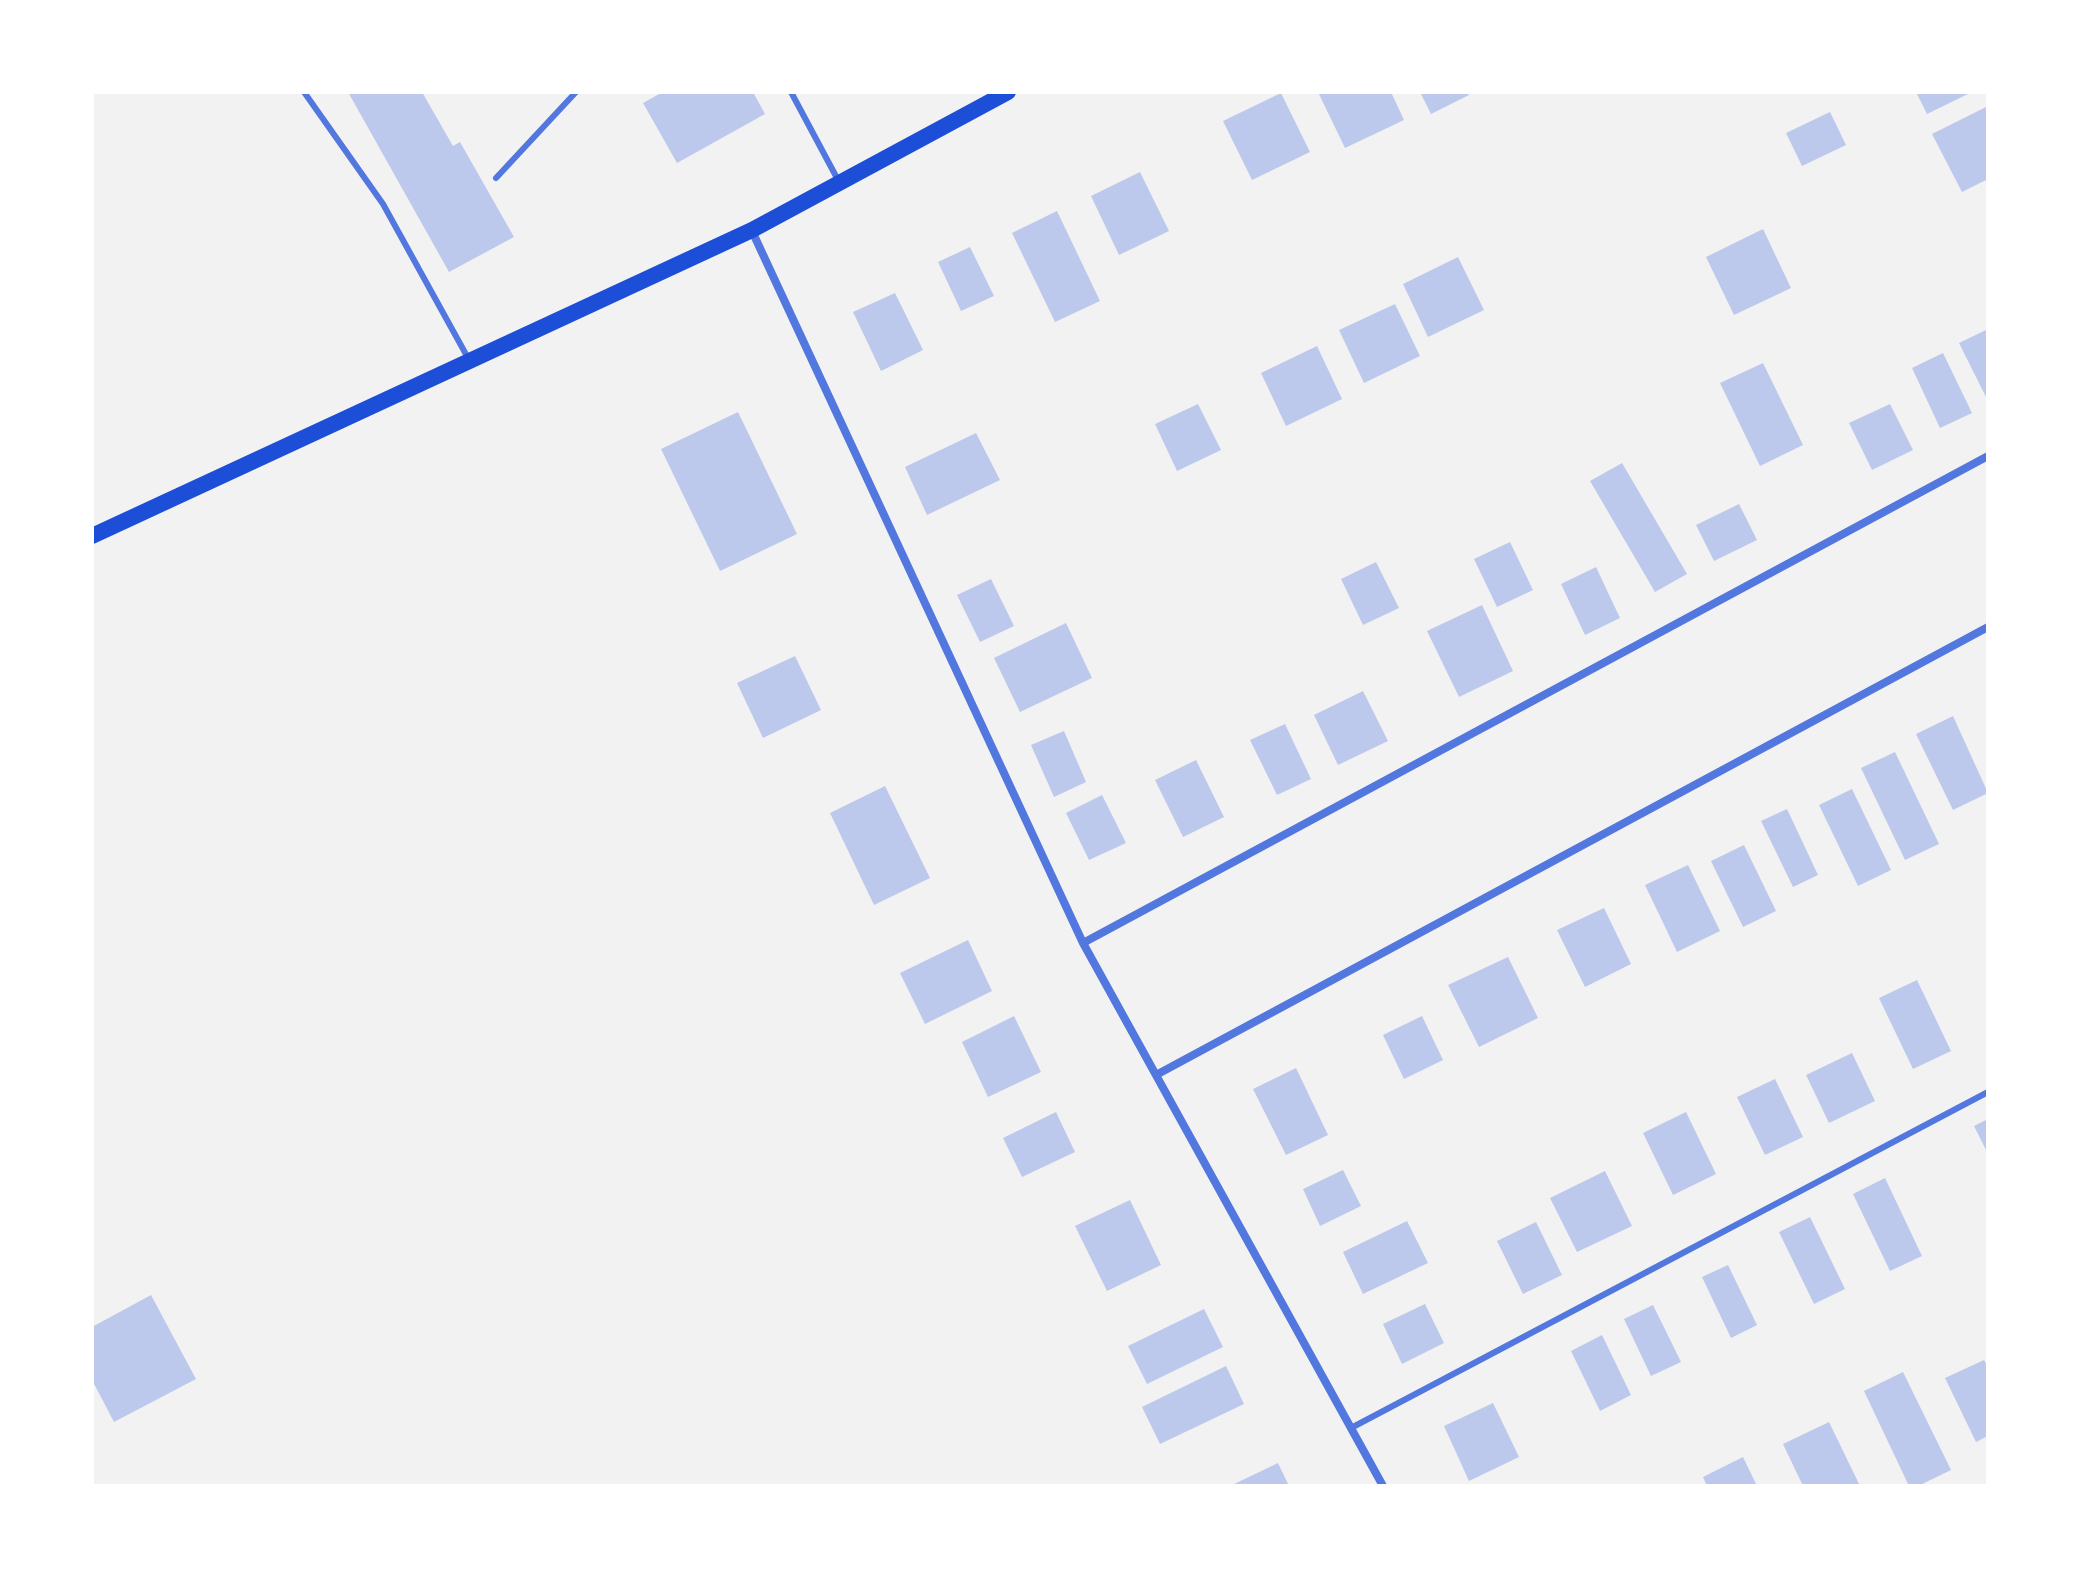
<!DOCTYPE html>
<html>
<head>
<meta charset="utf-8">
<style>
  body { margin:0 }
  #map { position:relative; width:2080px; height:1578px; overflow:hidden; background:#f2f2f2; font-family:Barlow,sans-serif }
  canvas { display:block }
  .frame { position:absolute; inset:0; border:94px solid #fff; pointer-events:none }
</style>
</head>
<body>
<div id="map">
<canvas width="2080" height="1578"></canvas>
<div class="frame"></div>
</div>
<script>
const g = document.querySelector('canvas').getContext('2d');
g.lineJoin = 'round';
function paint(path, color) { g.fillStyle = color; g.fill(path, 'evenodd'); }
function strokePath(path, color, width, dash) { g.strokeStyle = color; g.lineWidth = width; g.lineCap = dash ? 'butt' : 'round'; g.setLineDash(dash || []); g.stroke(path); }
paint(new Path2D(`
  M348,92H422L453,146L460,142L514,237L449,272Z
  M663,92H753L765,114L677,163L643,103Z
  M1318,92H1391L1404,120L1345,148Z
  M1420,92H1468L1469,95L1431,114Z
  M1916,92H1972L1927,114Z
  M1281,93L1310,152L1252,180L1223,121Z
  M1988,106V179L1962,192L1932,134Z
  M1830,112L1846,145L1802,166L1786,133Z
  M1140,172L1169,231L1119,255L1091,196Z
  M1057,211L1100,301L1055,322L1012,233Z
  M1763,229L1791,288L1734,315L1706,257Z
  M970,247L994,296L961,311L938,262Z
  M1458,257L1484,310L1428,337L1403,284Z
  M895,293L923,350L881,371L853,312Z
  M1395,304L1420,356L1364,383L1339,330Z
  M1988,329V401L1959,343Z
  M1317,346L1342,399L1286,426L1261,373Z
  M1943,353L1972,413L1940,428L1912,368Z
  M1763,363L1803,445L1760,466L1720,383Z
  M1198,404L1221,450L1177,471L1155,424Z
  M1890,404L1913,450L1872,470L1849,423Z
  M738,412L797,534L720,571L661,449Z
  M976,433L1000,480L927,515L905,467Z
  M1622,463L1687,574L1655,592L1590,481Z
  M1739,504L1757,540L1714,561L1696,525Z
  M1510,542L1533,590L1497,607L1474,559Z
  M1376,562L1399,608L1363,625L1341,579Z
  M1596,567L1620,618L1585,635L1561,584Z
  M991,579L1014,626L980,642L957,595Z
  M1482,605L1513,671L1459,697L1427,631Z
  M1066,623L1092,678L1020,712L994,658Z
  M795,656L821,710L763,738L737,683Z
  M1363,691L1388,741L1338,765L1314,715Z
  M1953,716L1988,793L1953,810L1916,734Z
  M1285,724L1311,779L1277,795L1250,740Z
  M1064,731L1086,782L1054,797L1031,745Z
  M1895,752L1939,844L1905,860L1861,768Z
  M1196,760L1224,817L1183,837L1155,780Z
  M885,786L930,878L874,905L830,813Z
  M1852,789L1891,870L1858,886L1819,805Z
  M1102,795L1126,843L1089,860L1066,813Z
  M1787,809L1818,875L1793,887L1761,821Z
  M1744,845L1776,911L1743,927L1711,861Z
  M1688,865L1720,931L1677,952L1645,885Z
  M1604,908L1631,964L1585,987L1557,930Z
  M968,940L992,991L925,1024L900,973Z
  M1508,957L1538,1018L1479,1047L1448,985Z
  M1917,980L1951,1051L1913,1069L1879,998Z
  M1014,1016L1041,1072L988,1097L962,1042Z
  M1422,1016L1443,1060L1404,1079L1383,1035Z
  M1852,1053L1875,1101L1829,1123L1806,1075Z
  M1296,1068L1328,1135L1286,1155L1253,1089Z
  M1775,1079L1803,1137L1765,1155L1737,1097Z
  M1056,1112L1075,1152L1022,1177L1003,1138Z
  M1686,1112L1716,1174L1673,1195L1643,1133Z
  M1988,1119V1154L1974,1126Z
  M1343,1170L1361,1206L1320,1226L1303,1189Z
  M1605,1171L1632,1226L1577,1252L1550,1198Z
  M1885,1178L1922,1256L1890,1271L1853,1194Z
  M1130,1200L1161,1265L1107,1291L1075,1226Z
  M1810,1217L1845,1289L1814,1304L1779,1232Z
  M1407,1221L1428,1263L1363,1294L1343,1252Z
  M1536,1222L1562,1275L1523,1294L1497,1241Z
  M1728,1265L1757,1325L1731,1338L1702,1277Z
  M151,1295L196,1379L114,1422L92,1380V1327Z
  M1425,1304L1444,1343L1402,1364L1383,1324Z
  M1653,1305L1681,1362L1651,1376L1624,1319Z
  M1204,1309L1223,1347L1147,1384L1128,1346Z
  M1602,1335L1631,1395L1600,1411L1571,1351Z
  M1984,1360L1988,1367V1436L1976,1442L1945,1378Z
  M1226,1366L1244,1404L1160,1444L1142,1407Z
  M1903,1372L1951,1470L1918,1486H1909L1864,1391Z
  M1493,1403L1519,1457L1469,1481L1444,1426Z
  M1829,1422L1860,1486H1803L1783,1444Z
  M1743,1457L1757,1486H1707L1703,1477Z
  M1278,1463L1289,1486H1230Z`), '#bdc9ec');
strokePath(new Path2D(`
  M304,92L383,204L468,358
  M791,92L838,180
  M496,178L576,92
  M1351,1428L1988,1092`), '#5277de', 6);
strokePath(new Path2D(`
  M752,231L1083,943L1383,1486
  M1083,943L1988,456
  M1156,1075L1988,627`), '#5277de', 8);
strokePath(new Path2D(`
  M92,536L752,230L1008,92`), '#1d4ed8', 16);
</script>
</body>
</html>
